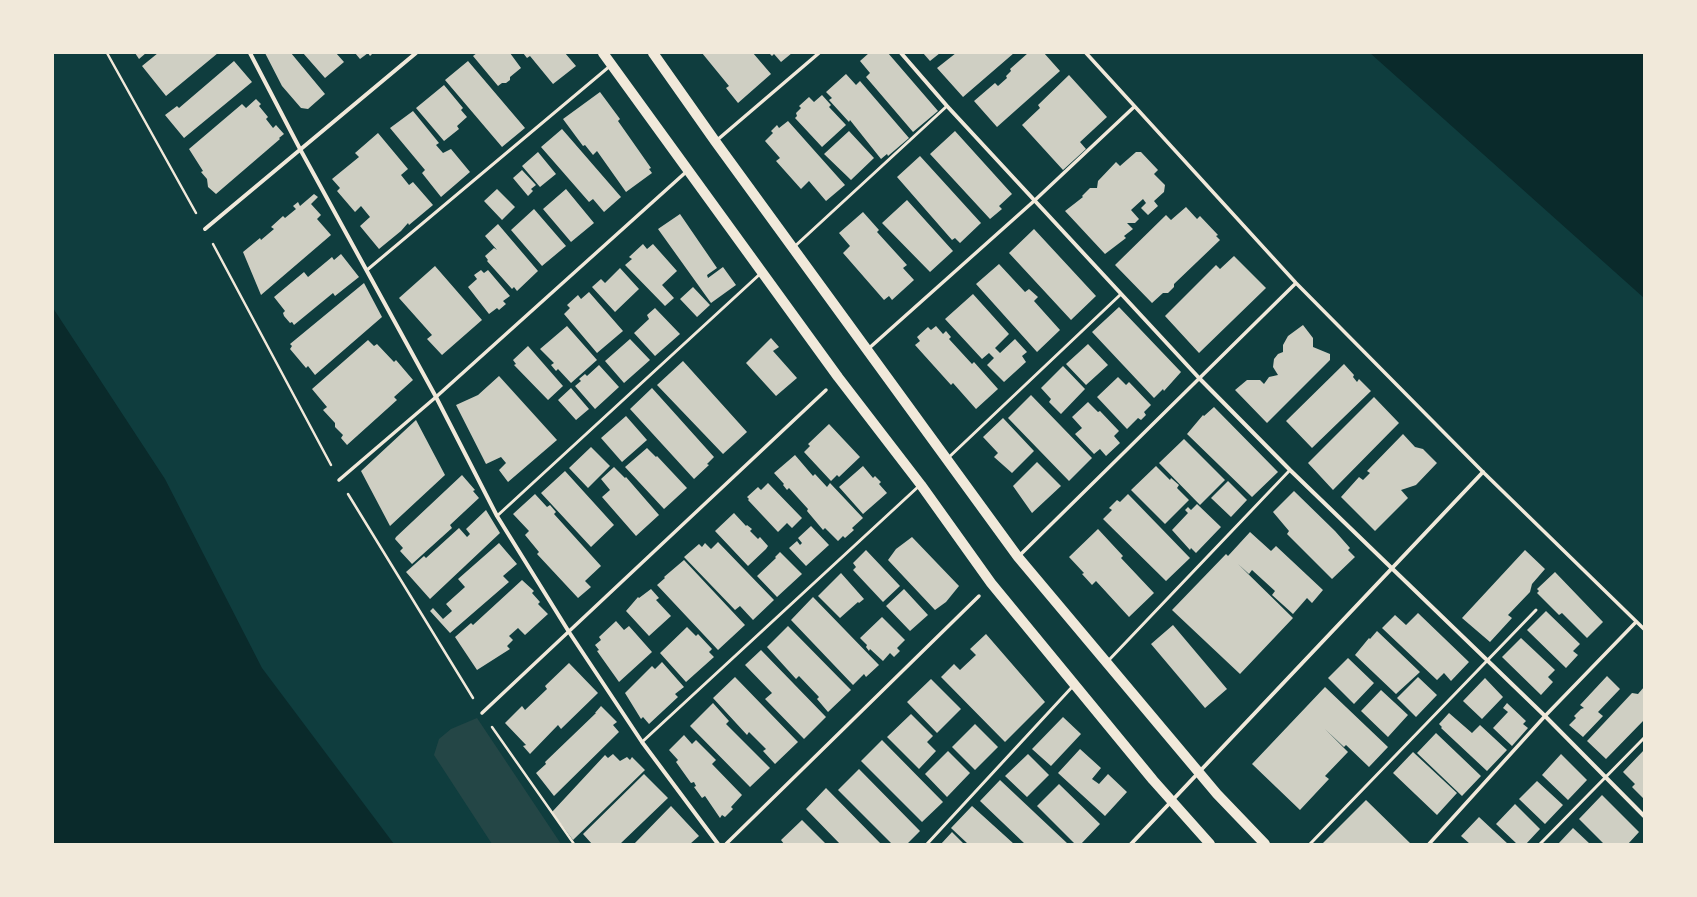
<!DOCTYPE html>
<html>
<head>
<meta charset="utf-8">
<style>
  body { margin:0 }
  #map { position:relative; width:1697px; height:897px; overflow:hidden; background:#0f3d3e; font-family:"Roboto Condensed",sans-serif }
  canvas { display:block }
  .frame { position:absolute; inset:0; border:54px solid #f1e9da; pointer-events:none }
</style>
</head>
<body>
<div id="map">
<canvas width="1697" height="897"></canvas>
<div class="frame"></div>
</div>
<script>
const g = document.querySelector('canvas').getContext('2d');
g.lineJoin = 'round';
function paint(path, color) { g.fillStyle = color; g.fill(path, 'evenodd'); }
function strokePath(path, color, width, dash) { g.strokeStyle = color; g.lineWidth = width; g.lineCap = dash ? 'butt' : 'round'; g.setLineDash(dash || []); g.stroke(path); }
paint(new Path2D(`
  M477,718L561,844H492L434,755L439,739L451,729Z`), '#244646');
paint(new Path2D(`
  M1370,53H1644V298Z
  M53,308L165,479L262,668L394,844H53Z`), '#0a2a2b');
paint(new Path2D(`
  M135,53H146L139,59Z
  M158,53H218L166,96L142,66Z
  M265,53H291L325,94L308,109L301,108L282,86Z
  M303,53H336L344,62L325,78Z
  M355,53H373L370,56L368,53L360,59Z
  M477,53H510L521,68L510,77V80L506,83H502L498,86L473,56Z
  M523,53H565L576,66L553,84L530,56L527,58Z
  M702,53H753L771,74L738,103L726,88L729,86Z
  M769,53H792L781,62L774,54L772,56Z
  M869,53H888L938,111L913,132L866,77L870,73L860,61Z
  M923,53H940L930,61Z
  M956,53H1014L963,97L937,68Z
  M1028,53H1044L1060,71L997,127L974,101L995,83L998,86L1007,78L1006,76L1011,71L1010,69Z
  M234,61L252,82L184,138L165,115L177,106L179,108Z
  M468,61L525,128L502,147L445,80Z
  M846,74L856,85L860,81L909,138L888,156L887,154L881,159L850,120L849,122L829,100L832,98L826,92Z
  M1069,75L1107,117L1080,142L1086,149L1063,170L1022,125L1040,108L1038,105Z
  M444,85L463,108L461,110L467,117L457,126L459,129L444,141L416,108Z
  M600,92L620,119L618,121L651,168L649,169L652,173L626,192L597,151L593,155L585,145L583,146L563,119Z
  M822,95L831,105L829,107L846,125L822,147L795,118L797,116L796,113L801,108L799,106L809,97L814,102Z
  M256,99L261,104L259,106L268,117L266,119L273,128L276,125L284,134L279,138L280,139L216,194L208,187L207,179L201,172L203,171L189,149L242,104L246,108Z
  M413,111L439,143L436,145L443,153L451,149L470,172L441,197L422,173L425,170L390,128Z
  M788,121L845,185L826,201L809,181L801,189L776,161L780,158L765,141L773,133L771,131L777,125L779,128Z
  M562,129L621,197L604,212L593,199L589,202L541,147Z
  M849,131L874,158L851,180L824,154Z
  M955,131L1012,194L999,206L1002,209L990,219L930,154Z
  M378,133L408,169L401,175L409,185L413,182L433,205L409,225L408,223L401,231L379,249L360,226L370,217L361,206L355,212L337,191L340,188L332,179L359,157L355,153Z
  M538,152L556,174L540,187L522,166Z
  M1136,152H1141L1158,170L1154,174L1165,185L1164,192L1154,201L1158,206L1148,215L1141,208L1146,203L1143,199L1131,210L1139,219L1135,223H1127L1133,229L1124,236L1126,238L1105,254L1065,211L1083,197L1082,196L1090,188H1097L1098,181L1116,162L1120,166Z
  M920,156L981,223L960,243L955,238L952,240L897,177Z
  M522,170L536,185L531,189L533,191L528,196L513,178Z
  M497,189L515,207L502,220L484,201Z
  M566,189L594,223L571,242L543,209Z
  M314,194L318,197L311,204L321,215L317,219L331,235L261,295L243,252L260,238L261,240L274,229L271,227L283,216L285,218L296,209L293,206L298,202L300,206Z
  M907,200L953,251L930,272L882,223Z
  M1186,207L1197,219L1200,216L1218,235L1216,236L1220,240L1174,284V287L1168,293H1163L1152,303L1115,265L1166,215L1171,220Z
  M534,209L566,246L542,266L511,230Z
  M863,212L879,230L877,232L907,265L903,268L914,280L892,300L889,296L884,300L843,253L850,246L839,233Z
  M680,214L717,268L707,275L708,278L723,267L736,285L711,303L658,229Z
  M498,224L538,271L517,291L514,287L512,289L487,261L488,260L485,256L494,248L497,250L485,236Z
  M1034,229L1096,296L1071,320L1009,253Z
  M643,244L647,249L653,244L677,271L662,285L674,298L665,306L625,265L632,259L629,257Z
  M341,254L359,277L335,296L333,293L294,325L292,322L290,323L284,316L283,313L285,311L274,297L304,272L308,277L332,257L334,260Z
  M1234,256L1266,288L1199,353L1165,316L1216,265L1220,269Z
  M999,264L1025,292L1029,289L1038,297L1034,301L1060,330L1037,352L976,284Z
  M435,266L482,320L442,355L427,339L432,335L399,298Z
  M620,268L639,289L615,312L592,287L601,279L605,283Z
  M481,270L484,273L488,270L510,296L503,301L506,304L499,310L497,308L489,314L468,287L477,279L474,275Z
  M364,283L382,317L315,375L308,366L306,368L290,349L292,346L290,344Z
  M693,287L710,305L697,317L680,299Z
  M589,292L623,331L597,353L564,314L570,308L567,305L578,295L581,299Z
  M973,294L1009,334L995,348L1000,353L1015,339L1027,352L1022,356L1026,362L1004,382L987,365L994,358L989,353L982,359L945,319Z
  M1119,307L1181,372L1164,391L1163,389L1154,398L1092,332Z
  M655,308L680,334L655,356L634,333L649,319L647,315Z
  M1303,325L1313,338V347L1330,354V360L1267,423L1235,390L1247,380H1260L1264,384L1269,377L1278,375L1273,367L1274,359L1278,354L1283,352V345L1288,336Z
  M567,326L597,360L571,383L558,369L556,371L551,365L554,363L540,349Z
  M936,326L943,334L946,331L951,337L949,339L972,364L974,362L998,389L976,409L953,383L951,385L915,345L920,341L917,337L928,327L931,330Z
  M771,338L779,347L773,351L797,378L776,396L746,363Z
  M630,339L650,360L624,383L605,361Z
  M368,340L374,346L377,344L394,362L396,360L413,380L394,397L397,400L347,445L341,438L343,435L335,427V423L323,410L327,407L312,389Z
  M1088,344L1108,365L1086,385L1066,364Z
  M528,346L563,386L548,400L514,365L516,364L513,360Z
  M683,361L747,432L723,454L657,385Z
  M1344,364L1354,375L1353,377L1357,382L1359,379L1371,391L1312,448L1286,421Z
  M599,365L619,387L595,409L575,386L581,381L579,379L585,374L587,376Z
  M1063,366L1085,389L1061,414L1049,402L1051,399L1041,388Z
  M499,376L557,440L508,482L499,470L506,463L501,457L486,464L456,405L478,395Z
  M1118,377L1126,385L1129,382L1151,405L1144,412L1146,415L1141,420L1138,418L1127,429L1097,397Z
  M571,388L589,409L576,420L558,400Z
  M652,388L714,457L707,464L709,465L694,479L630,409Z
  M1031,395L1092,458L1069,481L1008,418Z
  M1374,397L1399,423L1333,490L1308,463Z
  M1088,402L1098,412L1100,411L1119,431L1114,436L1120,443L1106,456L1100,449L1094,454L1075,434L1082,428L1072,417Z
  M1214,407L1278,472L1252,497L1187,434L1203,415L1204,416Z
  M626,416L647,440L622,462L601,438Z
  M1003,418L1034,451L1012,473L994,457L998,453L983,437Z
  M416,420L445,475L390,526L361,471Z
  M829,424L860,457L839,477L837,475L831,481L804,452L810,446L808,444Z
  M1403,434L1415,447L1423,449L1437,463L1416,485L1401,490L1408,498L1375,531L1341,497L1359,477L1363,480L1370,473L1367,471Z
  M1184,439L1225,480L1200,505L1159,463Z
  M591,447L610,466L588,488L569,468Z
  M647,448L656,457L657,456L687,488L664,509L625,467Z
  M795,455L813,476L815,474L827,487L830,483L863,518L852,528L854,530L845,538L843,536L838,541L825,528L823,530L807,511L808,509L789,488L787,490L783,485L784,484L774,473Z
  M1037,462L1061,486L1032,513L1013,486Z
  M863,466L873,478L875,476L881,482L879,484L887,493L863,514L839,487Z
  M1156,466L1170,480L1171,478L1179,485L1177,488L1189,500L1165,524L1131,490Z
  M614,467L625,478L626,477L659,515L636,536L602,497L610,490L601,479Z
  M565,471L614,525L591,547L541,493Z
  M462,475L475,490L473,491L479,498L450,525L452,528L412,564L400,551L403,548L395,539L396,537Z
  M1228,481L1247,500L1231,517L1211,498Z
  M768,483L802,518L792,528L787,523L778,532L748,500L749,499L747,497L758,487L761,490Z
  M1294,491L1335,531L1350,548L1348,550L1355,557L1332,579L1287,534L1289,531L1273,512Z
  M535,494L547,507L550,505L556,512L554,514L601,566L585,581L591,587L578,598L537,554L539,552L525,535L529,531L513,514Z
  M1128,494L1190,558L1166,581L1103,519L1112,510L1109,508L1117,500L1120,502Z
  M1197,504L1221,527L1196,553L1191,548L1190,550L1172,530L1188,513L1185,510L1188,507L1191,510Z
  M486,510L500,533L430,599L406,572L424,556L426,558L459,528L467,537L470,534L466,529Z
  M734,513L746,526L747,525L752,529L750,531L758,539L760,537L768,546L766,549L748,566L715,531Z
  M811,526L829,545L806,566L789,548L797,541L800,545L802,543L798,538Z
  M1098,529L1123,556L1121,558L1154,593L1129,617L1096,581L1092,585L1082,574L1084,573L1069,557Z
  M1250,532L1271,551L1276,546L1323,590L1312,603L1307,598L1293,614L1272,595L1275,591L1252,570L1249,574L1238,564L1293,618L1240,674L1172,610L1226,554L1228,556Z
  M912,537L959,586L946,602L935,610L888,560L896,549Z
  M718,542L774,600L753,620L740,606L735,610L684,557L699,544L702,547L705,543L711,549Z
  M499,543L517,564L503,576L509,582L450,633L430,611L433,608L443,619L452,611L446,604L465,587L458,579Z
  M866,550L900,586L883,602L853,570L856,567L853,563Z
  M1525,550L1545,569L1532,584L1530,592L1508,615L1512,618L1490,642L1462,618Z
  M780,552L802,574L777,597L757,576L776,558L775,557Z
  M684,560L745,625L718,650L657,585L665,578L664,577Z
  M1555,572L1603,622L1587,638L1562,613L1559,615L1537,593L1539,591L1537,589Z
  M841,573L864,599L859,603L858,602L840,618L818,596Z
  M522,580L534,591L532,593L540,602L538,604L548,614L525,635L518,628L509,636L513,640L507,646L510,649L477,670L455,637L471,623L473,625Z
  M651,589L659,598L656,600L671,616L649,636L626,611L638,597L639,598Z
  M904,589L928,615L910,631L886,606Z
  M813,597L879,665L866,677L864,674L853,685L791,620Z
  M1546,611L1580,644L1573,651L1578,655L1566,668L1527,630Z
  M1418,613L1469,662L1451,681L1444,673L1437,680L1382,628L1395,615L1406,625Z
  M882,617L905,640L897,648L900,651L894,657L890,653L883,661L870,649L869,651L866,647L867,645L860,638Z
  M616,621L624,630L629,626L652,652L619,682L597,651L599,650L595,645L601,640L599,637Z
  M1173,625L1227,689L1205,708L1151,644Z
  M788,626L851,690L828,712L817,699L819,697L799,676L796,679L767,647Z
  M687,627L696,636L698,634L712,649L709,652L714,657L686,682L660,653Z
  M1377,631L1420,672L1396,694L1355,655L1369,638L1370,639Z
  M986,634L1045,702L1005,742L941,677L954,664L960,670L976,655L970,649Z
  M1521,638L1555,670L1548,677L1553,682L1541,695L1502,657Z
  M761,650L826,717L804,739L765,699L772,693L745,665Z
  M1348,658L1374,683L1354,704L1328,678Z
  M662,662L684,687L675,694L678,697L649,724L643,717L641,719L625,693L652,666L655,669Z
  M569,663L598,693L561,729L558,725L530,754L523,746L526,745L505,723L522,706L525,710L547,689L545,686Z
  M1607,676L1620,689L1598,712L1603,716L1583,737L1569,725L1576,718L1574,716L1581,709L1584,708L1580,705Z
  M735,677L798,742L775,764L763,751L766,749L749,732L747,735L713,698Z
  M1418,677L1437,695L1416,717L1397,698Z
  M1485,678L1503,697L1482,719L1463,701Z
  M931,679L961,709L937,733L907,702Z
  M1325,687L1388,747L1369,767L1346,745L1344,747L1325,729L1348,752L1325,776L1329,779L1300,810L1252,764Z
  M1644,687V720L1606,759L1587,741L1632,693L1638,694Z
  M1381,690L1408,715L1388,737L1361,711Z
  M713,703L729,721L726,724L770,768L750,787L690,726Z
  M1507,703L1526,721L1523,724L1528,728L1512,746L1493,728L1508,712L1503,708Z
  M601,706L617,722L613,725L619,732L554,796L536,773L546,764L545,762L596,713H595Z
  M1449,713L1472,733L1480,725L1507,750L1487,771L1441,728L1442,727L1439,724Z
  M911,714L933,736L927,742L936,751L919,769L887,737Z
  M1063,717L1081,734L1051,766L1032,749Z
  M975,724L998,747L975,770L952,747Z
  M1436,733L1481,776L1462,796L1417,753Z
  M684,735L692,744L696,740L716,760L712,764L742,795L731,807L733,809L725,817L722,815L720,818L705,796L702,798L694,787L696,786L694,782L691,783L676,762L678,760L669,750Z
  M882,740L943,802L922,822L861,761Z
  M1080,749L1101,768L1092,779L1099,784L1108,774L1127,792L1105,816L1058,773Z
  M1644,750V799L1632,787L1635,784L1623,772Z
  M948,751L970,773L947,797L925,774Z
  M1413,752L1457,793L1437,815L1393,773Z
  M613,754L620,761L627,757L630,760L632,757L645,770L573,840L552,812L605,755L608,758Z
  M1028,754L1049,775L1027,797L1005,776Z
  M1561,754L1587,780L1568,800L1542,775Z
  M859,769L920,831L907,844H892L838,790Z
  M644,774L668,798L620,844H592L583,834Z
  M1000,780L1068,844H1025L980,801Z
  M1537,781L1563,805L1545,824L1519,799Z
  M1059,784L1100,824L1081,844H1075L1037,806Z
  M826,788L881,844H840L806,809Z
  M1602,795L1639,832L1628,844H1604L1579,819Z
  M1366,800L1411,844H1322Z
  M1515,804L1540,829L1526,844H1517L1496,824Z
  M671,806L699,836L690,844H634Z
  M972,806L1014,844H968L951,828Z
  M1479,817L1508,844H1470L1461,836Z
  M802,820L826,844H784L781,840Z
  M1573,828L1590,844H1558Z
  M952,832L964,844H941Z`), '#cfcfc3');
strokePath(new Path2D(`
  M107,53L196,213
  M213,244L331,465
  M348,494L473,698
  M492,727L574,844`), '#f1e9da', 2.5);
strokePath(new Path2D(`
  M794,247L947,106
  M367,270L610,66
  M947,459L1120,295
  M497,516L760,274
  M1108,661L1290,470
  M642,742L919,486
  M927,844L1073,686
  M1310,844L1536,610
  M1540,844L1644,738`), '#f1e9da', 3);
strokePath(new Path2D(`
  M1086,53L1296,283L1483,472L1644,629
  M716,141L819,53
  M867,350L1034,201L1134,107
  M339,480L436,397L686,172
  M1019,556L1296,283
  M482,713L826,390
  M726,844L979,596
  M1429,844L1545,716L1636,622`), '#f1e9da', 3.5);
strokePath(new Path2D(`
  M250,53L300,149L436,397L497,516L569,632L642,742L718,844
  M901,53L947,106L1200,379L1290,470L1545,716L1644,816
  M205,229L416,53
  M1131,844L1483,472`), '#f1e9da', 4);
strokePath(new Path2D(`
  M603,53L838,377L921,485L991,583L1153,780L1210,844
  M653,53L715,141L1018,557L1217,794L1265,844`), '#f1e9da', 10);
</script>
</body>
</html>
